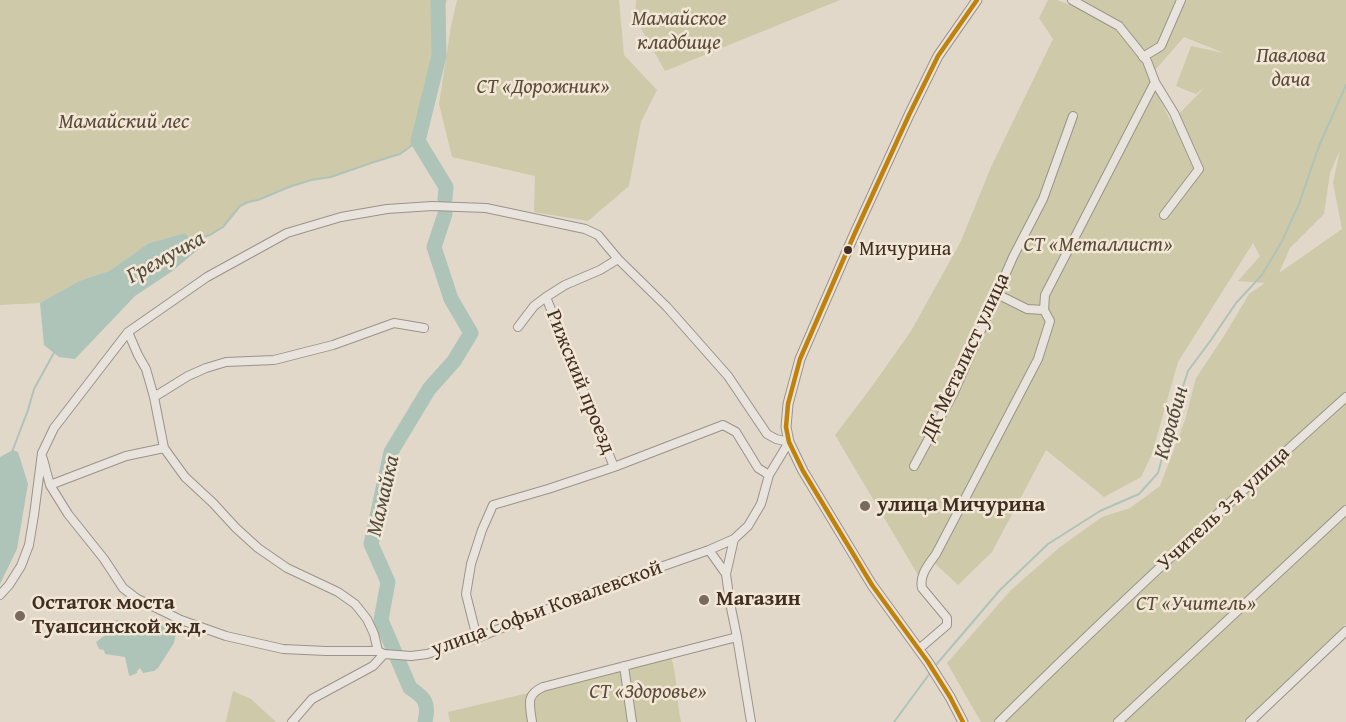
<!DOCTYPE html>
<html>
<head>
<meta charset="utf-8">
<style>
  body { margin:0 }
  canvas { display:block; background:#e1d8ca }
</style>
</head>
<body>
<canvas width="1346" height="722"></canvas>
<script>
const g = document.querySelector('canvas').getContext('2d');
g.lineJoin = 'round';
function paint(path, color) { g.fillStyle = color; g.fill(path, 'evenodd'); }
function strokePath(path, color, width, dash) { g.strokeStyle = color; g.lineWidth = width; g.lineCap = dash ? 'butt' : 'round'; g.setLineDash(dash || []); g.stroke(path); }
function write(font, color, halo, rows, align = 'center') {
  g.font = font + ' "Gentium Book Plus",serif'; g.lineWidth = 5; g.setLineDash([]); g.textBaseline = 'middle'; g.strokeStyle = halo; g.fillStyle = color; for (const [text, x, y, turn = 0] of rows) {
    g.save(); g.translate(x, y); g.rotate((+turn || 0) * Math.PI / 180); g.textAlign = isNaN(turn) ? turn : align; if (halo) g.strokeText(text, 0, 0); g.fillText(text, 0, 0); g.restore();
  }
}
paint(new Path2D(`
  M0,0H447L445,6L417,141L400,154L374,162L331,177L311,180L289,187L258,200L248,202L240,206L223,227L210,235L192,241L185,233L149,243L109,271L79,281L40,303L0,305Z
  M457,0H619L624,55L657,90L641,122L629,186L588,221L534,212L535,176L452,157L439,104L451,26Z
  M636,0H840L665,71L635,18Z
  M1048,0H1057L1078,8L1084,0H1346V624L1243,722H981L947,663L1011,590L1060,547L1102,517L1130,508L1160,486L1185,420L1196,378L1224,336L1249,294L1265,283L1238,281L1260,256L1253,243L1178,362L1152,454L1141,477L1104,497L1046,450L992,552L958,585L929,558L918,575L835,435L870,389L911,331L961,241L991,167L1053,39L1039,18ZM1184,37L1224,53L1191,46L1176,86L1196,94L1205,87L1171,122L1149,77ZM1340,150L1333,183L1342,229L1279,273L1290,248L1324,214L1330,173Z
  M671,657C678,679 676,699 681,722H450L448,712L541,690Z
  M233,691L251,699L276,722H224L226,721Z`), '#cec9a8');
paint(new Path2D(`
  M185,233L199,249L171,272L135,296L75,359L59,357L44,345L40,303L79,281L109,271L149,243Z
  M13,450L18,452L28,484L17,549L0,584V457Z
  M116,620L170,625L176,633L174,643L158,668L154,671L143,673L140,668L137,671V673L130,676L129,675L125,657L105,654L104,650L99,649L96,642L104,636L107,628L105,624Z`), '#aec4b8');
strokePath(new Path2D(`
  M191,241L210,235L223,227L240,206L248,202L258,200L289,187L311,180L331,177L374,162L400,154L418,141
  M12,452L28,410L34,389L55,351
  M935,666L1000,590L1048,544L1100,511L1139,494L1158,473L1174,414L1188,371L1211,340L1236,303L1262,275L1282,241L1299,204L1319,146L1346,85
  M894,722L930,673`), '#aec4b8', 2);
strokePath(new Path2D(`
  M438,0L439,56L418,141L446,187L445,199
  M425,722C429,704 426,698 410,688L381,620L388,582L371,544L391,452L429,389L454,361L471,333L451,299L434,247L445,214`), '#aec4b8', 15);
const minor = new Path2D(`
  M1072,0L1119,26L1147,61L1155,82L1174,113L1199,169L1164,215
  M1143,57L1161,46L1181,0
  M997,294L1027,309L1044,310
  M546,297L614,467
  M518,327L534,306L546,297L565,285L600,270L618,259L667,307L728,376L767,434L776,439L789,442L769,475L761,504L748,526L734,539L726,574L730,603L737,637L751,722
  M128,332L138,355L146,369L154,397L164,448L185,477L213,503L236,528L258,548L287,568L338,592L355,604L367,619L374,634L378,651
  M154,397L188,376L206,368L226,362L274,360L333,345L394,323L424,328
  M43,459L50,485L68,514L104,559L123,588L136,598L181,620L226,636L283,649L326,651H378L384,654
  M914,466L954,392L1013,257L1043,199L1073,116
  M50,485L126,456L164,448
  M709,550L726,574
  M0,595L9,585L21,566L29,545L34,515L42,453L54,428L128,332L207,277L287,233L341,217L387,209L432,206L486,208L585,229L598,235L618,259
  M477,638L466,594L471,564L482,530L493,505L548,489L614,467L723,425L736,432L758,468L769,475
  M919,649L947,625V618L922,588C919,575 929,564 936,554L1038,359L1050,321L1044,310L1045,295L1155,82
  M624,666L632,722
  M292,722L312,699L373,666L384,654L411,656L427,654L477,638L595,590L709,550L734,539
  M532,722C530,705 525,695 543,687L737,637
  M999,722C1111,611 1228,503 1346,397
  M1118,722L1346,510
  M1250,722L1346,631`);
const tertiary = new Path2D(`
  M963,722L950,697L928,662L872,585L803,471L789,442L786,427L788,404L800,359L854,235L909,115L938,56L977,0`);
strokePath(minor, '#9a9389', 10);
strokePath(tertiary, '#9a9389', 11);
strokePath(minor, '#e8e3dc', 8);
strokePath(tertiary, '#e8e3dc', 9);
strokePath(new Path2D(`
  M963,722L950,697L928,662L872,585L803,471L789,442L786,427L788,404L800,359L854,235L909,115L938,56L977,0`), '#c0820a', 4.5);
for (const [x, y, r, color] of [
  [848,250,5,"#402f21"],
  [865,506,6,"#786a5c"],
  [704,600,6,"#786a5c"],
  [20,616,6,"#786a5c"]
]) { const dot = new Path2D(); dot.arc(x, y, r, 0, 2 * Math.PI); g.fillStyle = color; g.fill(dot); strokePath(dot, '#f2e7d6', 2); }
write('20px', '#402f21', '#f2e7d6', [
  ["Мичурина",859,250]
], 'left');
write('italic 21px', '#594b37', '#f2e7d6', [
  ["Мамайское",679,20],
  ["кладбище",679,44],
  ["Павлова",1291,57],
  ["дача",1291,81],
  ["СТ «Дорожник»",543,88],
  ["Мамайский лес",124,123],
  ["СТ «Металлист»",1098,246],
  ["СТ «Учитель»",1196,605],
  ["СТ «Здоровье»",648,693]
]);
write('21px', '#402f21', '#f2e7d6', [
  ["ДК Металист улица",966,357,-65],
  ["Рижский проезд",580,382,68],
  ["Учитель 3-я улица",1224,509,-43],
  ["улица Софьи Ковалевской",547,609,-20]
]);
write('bold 21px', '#402f21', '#f2e7d6', [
  ["улица Мичурина",877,506],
  ["Магазин",716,600],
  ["Остаток моста",32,604],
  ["Туапсинской ж.д.",32,628]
], 'left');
write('italic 22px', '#524b3e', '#f2e7d6', [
  ["Гремучка",166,258,-29],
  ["Карабин",1172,423,-74],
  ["Мамайка",384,496,-77]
]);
</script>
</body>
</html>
